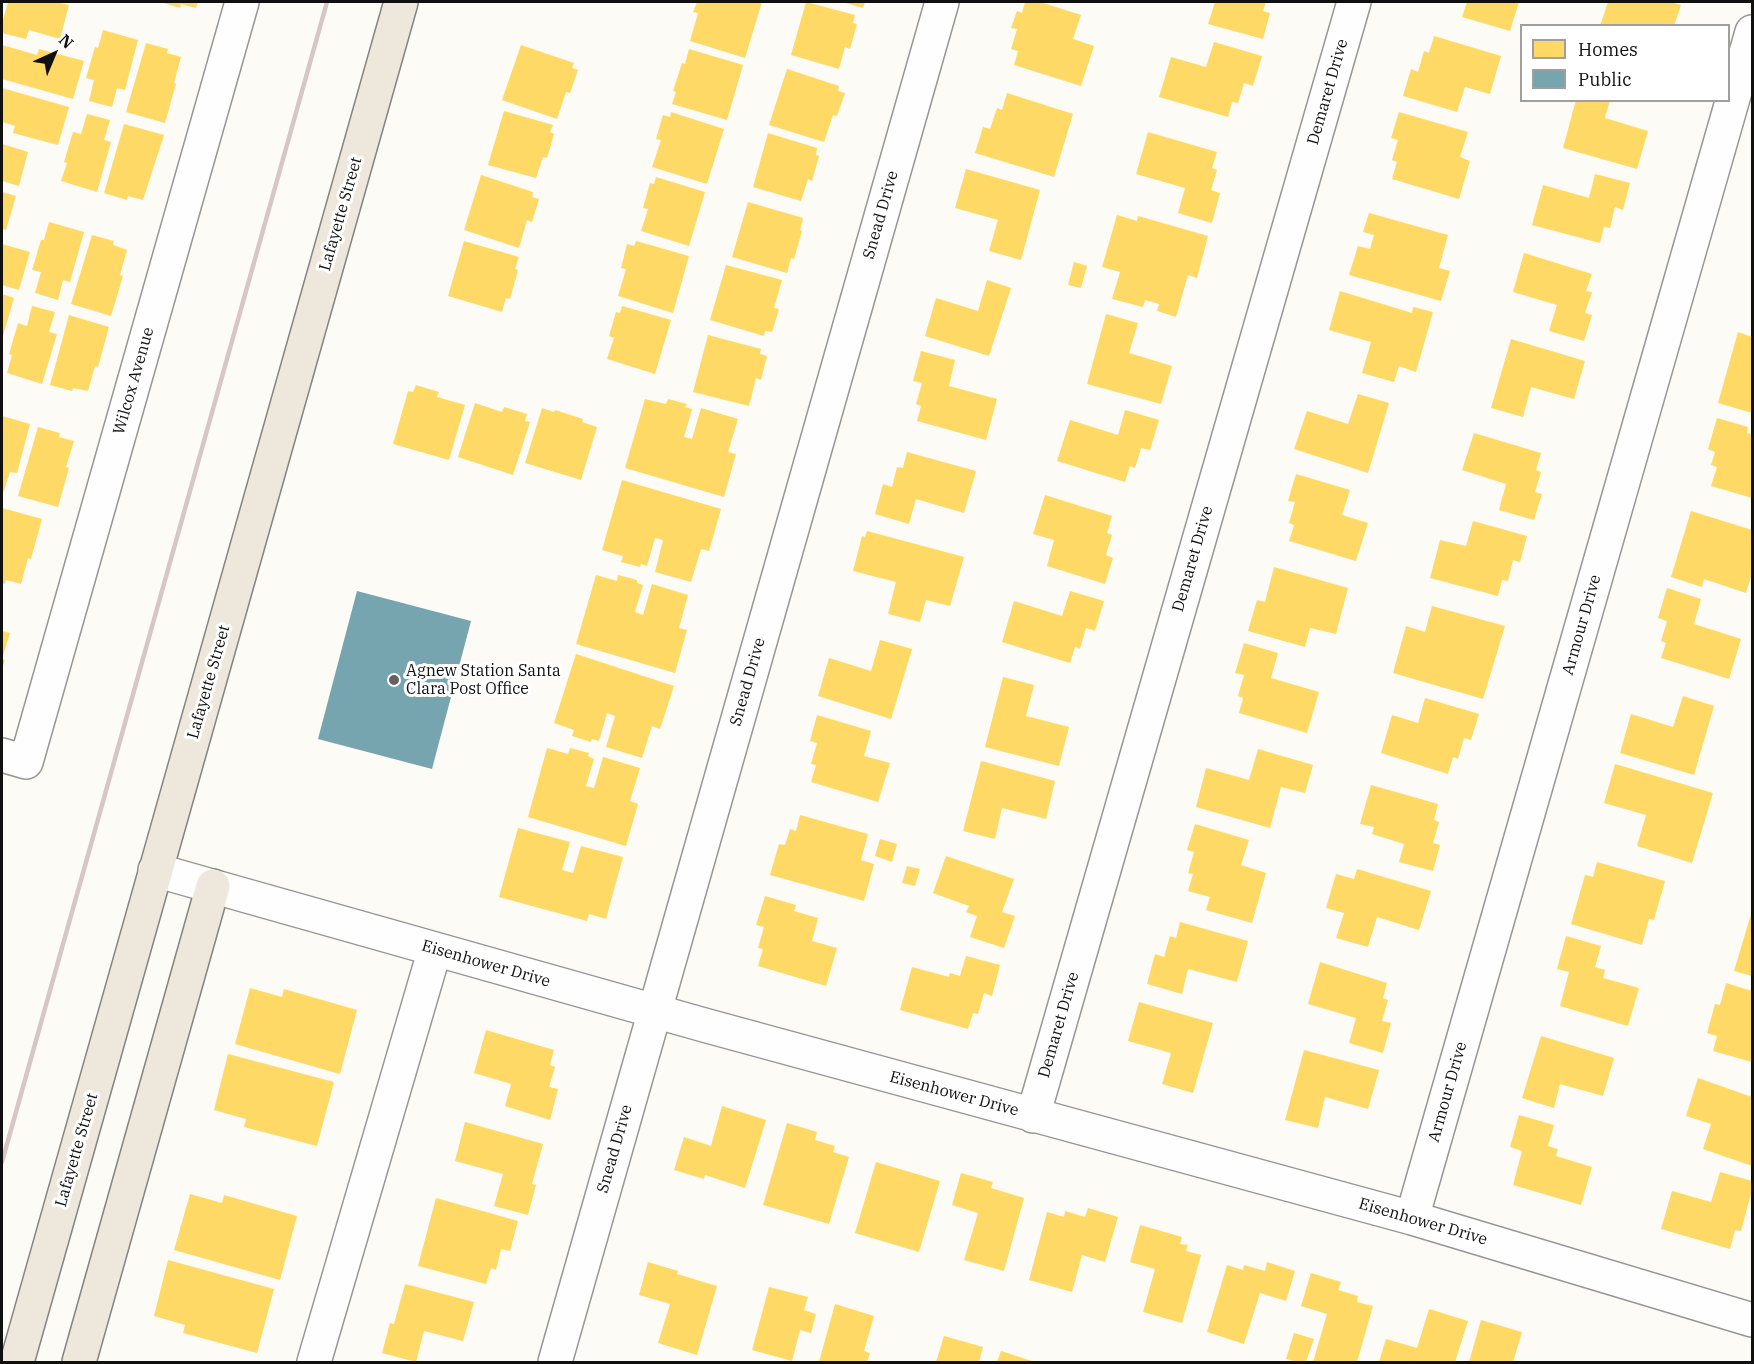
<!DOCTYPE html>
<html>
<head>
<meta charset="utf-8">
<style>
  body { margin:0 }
  #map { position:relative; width:1754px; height:1364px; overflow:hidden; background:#fcfbf6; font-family:"IBM Plex Serif",serif }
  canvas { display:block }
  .frame { position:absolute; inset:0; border:3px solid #101010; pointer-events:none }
  .legend { position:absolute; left:1520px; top:24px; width:210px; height:78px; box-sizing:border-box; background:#fff; border:2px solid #9f9f9f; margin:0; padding:8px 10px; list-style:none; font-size:18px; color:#101010 }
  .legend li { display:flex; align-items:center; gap:12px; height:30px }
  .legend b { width:30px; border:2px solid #9f9f9f }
  .north { position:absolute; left:24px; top:24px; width:60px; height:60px; -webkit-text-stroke:4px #fff; paint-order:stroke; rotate:44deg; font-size:16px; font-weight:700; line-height:24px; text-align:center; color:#101010 }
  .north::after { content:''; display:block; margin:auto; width:21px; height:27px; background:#101010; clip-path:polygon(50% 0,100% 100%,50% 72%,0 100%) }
</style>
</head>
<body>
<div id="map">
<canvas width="1754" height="1364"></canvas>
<div class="frame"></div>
<ul class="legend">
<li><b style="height:16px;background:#ffd966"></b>Homes</li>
<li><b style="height:16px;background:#76a5af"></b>Public</li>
</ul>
<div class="north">N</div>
</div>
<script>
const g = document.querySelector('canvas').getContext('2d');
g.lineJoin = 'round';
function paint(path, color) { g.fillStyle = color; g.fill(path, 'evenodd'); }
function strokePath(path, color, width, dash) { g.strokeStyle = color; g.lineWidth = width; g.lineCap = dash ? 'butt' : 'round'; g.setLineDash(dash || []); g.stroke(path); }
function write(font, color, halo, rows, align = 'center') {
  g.font = font + ' "IBM Plex Serif",serif'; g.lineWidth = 6; g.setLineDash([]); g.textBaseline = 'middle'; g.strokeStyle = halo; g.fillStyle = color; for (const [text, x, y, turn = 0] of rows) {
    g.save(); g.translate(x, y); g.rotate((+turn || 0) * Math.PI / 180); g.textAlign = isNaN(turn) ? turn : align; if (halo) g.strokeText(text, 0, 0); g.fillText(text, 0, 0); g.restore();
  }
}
paint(new Path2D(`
  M8,2H57L69,5L60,39L29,30L26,39L2,33V23Z
  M160,2H198L196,8L181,4L180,8Z
  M697,2H762L745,58L690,41L698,13L693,12Z
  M806,2L855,15L853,23L857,24L850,49L845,47L839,69L791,55Z
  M842,2H865L863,8Z
  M1025,2H1040L1081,15L1073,39L1094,46L1081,86L1014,65L1018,51L1011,49L1017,29L1011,28L1017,11L1022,13Z
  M1215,2H1266L1263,11L1270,13L1263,39L1208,24Z
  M1467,2H1519L1510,31L1462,17Z
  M1608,2H1670L1681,5L1674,26H1600Z
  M103,30L138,40L125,90L117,88L112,107L89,101L94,80L86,78L95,47L98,48Z
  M1434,36L1501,56L1490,94L1465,87L1457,112L1403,96L1411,69L1418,72L1424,51L1429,53Z
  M1214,42L1262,56L1253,86L1244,83L1238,103L1232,102L1228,117L1159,97L1171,57L1206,67Z
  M146,43L168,49L167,53L181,57L174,83L176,84L165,123L126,112Z
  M2,45L37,55L39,49L84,61L73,99L2,79Z
  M521,45L574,63L572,68L578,70L570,93L566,92L557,119L502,100Z
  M689,49L743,65L727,120L672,104L676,92L673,91L682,63L685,64Z
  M787,69L839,86L838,91L845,93L837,116L833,115L824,142L769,125Z
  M2,88L69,107L58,145L13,133L15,126L2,122Z
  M1007,93L1073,114L1054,177L975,153L983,127L990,129L997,108L1002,110Z
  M1576,100H1610L1605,118L1648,131L1637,169L1563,148Z
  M504,111L553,125L550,132L554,134L547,158L543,157L536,178L488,165Z
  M671,112L724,129L707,184L652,167L661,140L656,139L663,115L670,117Z
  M1399,112L1468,132L1460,157L1470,161L1459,199L1392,179L1397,162L1392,160L1398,140L1391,138Z
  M87,114L110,120L104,140L111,142L97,192L61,181L67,163L64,162L73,132L81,134Z
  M124,124L164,135L143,200L128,196L127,200L104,193Z
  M1148,132L1217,152L1212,168L1217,170L1211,190L1220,193L1212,223L1178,213L1185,188L1136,174Z
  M768,133L817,148L816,155L819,156L812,181L808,179L801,201L753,187Z
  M2,144L28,152L19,186L2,181Z
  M966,169L1040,190L1021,260L989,251L998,220L955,208Z
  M1595,174L1630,183L1623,210L1615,207L1610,228L1604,227L1600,243L1532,225L1543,185L1589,198Z
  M481,175L533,192L532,197L539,199L532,222L527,220L519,248L464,230Z
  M656,177L705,192L689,246L641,231L648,209L643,208L650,183L654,184Z
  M2,192L16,196L6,230L2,229Z
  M748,202L803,218L800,230L802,231L794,259L791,258L787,273L732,257Z
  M1369,213L1448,235L1439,268L1450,271L1441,301L1349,275L1358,246L1370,249L1374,235L1363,232Z
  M1117,215L1137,221L1138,216L1208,236L1197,278L1188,275L1176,317L1157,311L1159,304L1145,300L1143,307L1112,299L1120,272L1102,267Z
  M49,222L84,232L70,282L63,280L58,300L35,293L41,272L32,270L41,240H44Z
  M92,235L114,241L113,245L127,250L120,275L123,276L111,316L71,304Z
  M464,241L519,257L515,269L518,270L510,299L506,298L502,312L448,296Z
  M636,241L689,256L673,313L618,296L626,269L621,268L627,244L634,246Z
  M2,244L30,252L19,290L2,285Z
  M1524,253L1592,274L1586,291L1592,292L1585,313L1592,315L1584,341L1549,331L1557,305L1513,292Z
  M1074,262L1087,266L1081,288L1068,285Z
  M726,265L782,280L774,308L779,309L772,332L765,331L764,336L710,320Z
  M987,280L1011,288L989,356L925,336L936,298L978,311Z
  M1340,291L1412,313L1413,307L1433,312L1416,372L1399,366L1394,382L1362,373L1371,342L1329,330Z
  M2,294L14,298L3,336L2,335Z
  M32,306L55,312L49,332L57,334L42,384L7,373L12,355L9,354L18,323L27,326Z
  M622,306L671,320L655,374L607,359L614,338L609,336L616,312L620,313Z
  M1106,314L1138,323L1129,353L1172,366L1161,404L1087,384Z
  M69,315L109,327L98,367L95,366L88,391L73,388L72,391L50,385Z
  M1738,332L1752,337V413L1718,403Z
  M708,335L761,349L760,354L767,356L761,380L756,378L749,406L693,392Z
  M1511,339L1585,361L1574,399L1531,387L1523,417L1491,408Z
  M921,351L955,360L949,386L997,399L986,440L917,421L921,406L916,404L922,383L913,381Z
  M416,385L439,392L437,397L465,405L449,460L393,444L408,391L413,392Z
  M1358,394L1389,403L1368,473L1294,449L1307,411L1348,424Z
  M645,399L666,404L668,399L687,404L685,407L692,409L684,437L692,439L701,408L738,419L728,452L736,454L724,497L625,468Z
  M475,403L502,412L504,407L527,414L525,421L530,422L513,475L458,457Z
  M542,408L554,412L555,410L583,419L582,422L597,427L581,480L525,463Z
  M1125,410L1159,420L1150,450L1141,448L1135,468L1130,466L1125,482L1057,461L1070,420L1118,435Z
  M2,416L30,424L17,473L10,472L4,491L2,490Z
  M1717,418L1748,427L1747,433L1752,435V498L1711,486L1717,467L1711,465L1715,452L1708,449Z
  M38,427L60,433L59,437L74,441L66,467L69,468L58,507L18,496Z
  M1474,433L1541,453L1536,470L1541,472L1535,492L1542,494L1534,520L1499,510L1506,484L1462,470Z
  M907,452L976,471L964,513L916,499L909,524L875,514L883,484L892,487L897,467L903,468Z
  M1296,474L1350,490L1342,515L1368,523L1356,561L1289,541L1294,525L1289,523L1295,502L1288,501Z
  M622,480L721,509L709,551L701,549L691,582L655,572L663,540L655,538L647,566L641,564L640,567L621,562L623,556L602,550Z
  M1045,495L1112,516L1107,533L1112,535L1106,555L1113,558L1105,584L1047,566L1054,540L1033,534Z
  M2,508L42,519L31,559L28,558L21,584L6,580L5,584L2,583Z
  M1691,511L1752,530V573L1746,593L1704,579L1702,587L1671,577Z
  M1473,521L1527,536L1520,562L1513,560L1508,581L1502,580L1498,596L1430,578L1440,540L1466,546Z
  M867,531L964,557L950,606L926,600L920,622L888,614L896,582L853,571L862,536L865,537Z
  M1274,567L1348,588L1336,634L1310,628L1305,647L1248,631L1257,600L1265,602Z
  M596,575L617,581L618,575L637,580V583L643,585L635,612L643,615L652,584L688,595L679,628L687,630L675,673L576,644Z
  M1667,588L1701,599L1694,624L1741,639L1729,679L1661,658L1666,643L1661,641L1667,621L1658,618Z
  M1070,591L1104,601L1095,631L1086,628L1080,649L1075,647L1070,663L1002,642L1014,601L1062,616Z
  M1432,606L1505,626L1483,699L1393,673L1406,626L1425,632Z
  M2,631L10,633L2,659L5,660L2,668Z
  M880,640L912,649L891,719L818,696L829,658L871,671Z
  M1244,643L1278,653L1271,678L1319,692L1307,733L1239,713L1243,698L1238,696L1244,675L1235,673Z
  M576,654L674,686L660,729L652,726L642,758L606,747L615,716L607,713L599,741L592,739L591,742L572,736L574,730L554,723Z
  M1003,677L1034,685L1026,716L1069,727L1059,766L985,747Z
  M1683,696L1714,706L1694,775L1620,753L1631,714L1673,727Z
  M1425,698L1479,714L1471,740L1464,738L1458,759L1453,757L1448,774L1381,753L1392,715L1418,723Z
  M817,715L871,731L864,756L890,763L878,802L811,782L816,765L811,764L817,743L810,741Z
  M547,748L568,754L570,748L589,753L588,756L594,759L586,786L594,788L603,757L640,768L630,801L638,804L626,846L528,817Z
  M1258,749L1313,765L1305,793L1281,787L1270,828L1196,807L1206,768L1249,780Z
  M981,761L1055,781L1046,819L1002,808L995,839L963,831Z
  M1615,764L1713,793L1692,863L1637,846L1646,815L1604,803Z
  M1371,785L1438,804L1434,820L1439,822L1433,843L1440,845L1433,871L1399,862L1404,844L1372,834L1374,827L1360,824Z
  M800,815L868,834L861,860L874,864L864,901L770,875L779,844L785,845L790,829L796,831Z
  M1195,824L1249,840L1241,865L1266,873L1252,923L1206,910L1210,897L1188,891L1193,874L1188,873L1194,852L1187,850Z
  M518,828L570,842L562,870L573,873L581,846L623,857L606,919L589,914L587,921L499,897Z
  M880,839L897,844L892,862L875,856Z
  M946,856L1014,879L1002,912L1015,916L1004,948L970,937L977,916L966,912L969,906L933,893Z
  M1597,862L1665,881L1654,920L1649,919L1642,945L1571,924L1585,875L1593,877Z
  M907,866L920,869L915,886L902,883Z
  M1357,869L1431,891L1419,930L1377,917L1368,947L1336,938L1344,913L1326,908L1336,874L1354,879Z
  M765,896L796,905L794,911L818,918L812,941L837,948L826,986L758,966L763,949L758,948L764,927L756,925Z
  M1752,911V976L1734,971Z
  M1180,922L1248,941L1237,982L1188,969L1182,994L1147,984L1155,954L1164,957L1170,936L1176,938Z
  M1566,936L1601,946L1595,967L1605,970L1603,978L1639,988L1628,1026L1560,1006L1569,972L1557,969Z
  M966,956L1000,965L992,996L984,993L978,1014L973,1013L968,1029L900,1010L912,967L949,977L950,973L960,976Z
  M1320,962L1387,983L1383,998L1388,1000L1382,1021L1391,1023L1383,1053L1349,1043L1356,1018L1308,1004Z
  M1726,983L1752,991V1062L1713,1051L1717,1036L1707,1033L1715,1004L1720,1005Z
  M250,988L282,997L284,989L357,1010L340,1074L235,1044Z
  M1139,1002L1213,1023L1193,1093L1162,1084L1171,1053L1128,1041Z
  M486,1030L554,1050L550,1065L555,1067L549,1087L558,1089L550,1120L505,1106L511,1084L474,1073Z
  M1541,1036L1614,1058L1603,1096L1560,1084L1554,1108L1522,1098Z
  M1304,1050L1379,1070L1368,1109L1325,1097L1318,1128L1285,1120Z
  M228,1054L334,1082L317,1146L244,1127L246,1119L214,1110Z
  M1698,1078L1752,1097V1166L1703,1149L1711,1124L1686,1116Z
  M722,1106L766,1120L745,1188L705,1175L704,1179L674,1170L684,1137L711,1146Z
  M1519,1115L1554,1125L1548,1146L1558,1149L1556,1156L1592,1167L1581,1205L1513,1185L1522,1151L1510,1147Z
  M465,1122L543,1144L532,1184L536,1185L528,1215L494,1206L503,1174L455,1161Z
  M787,1123L817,1132L815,1140L835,1146L833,1152L849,1157L829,1224L763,1205Z
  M876,1162L940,1181L919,1252L855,1233Z
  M1720,1172L1752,1181V1190L1741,1231L1735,1230L1730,1249L1661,1229L1672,1191L1711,1202Z
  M961,1173L993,1182L991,1188L1024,1198L1004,1271L964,1260L978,1213L952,1205Z
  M190,1194L222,1203L224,1195L297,1216L280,1280L174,1250Z
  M436,1198L518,1221L510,1251L501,1249L496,1270L491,1268L486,1284L418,1266Z
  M1088,1208L1118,1217L1105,1262L1082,1255L1072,1292L1029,1280L1047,1212L1064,1217L1065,1211L1085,1217Z
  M1140,1225L1182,1237L1180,1244L1188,1245L1186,1251L1201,1255L1182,1323L1143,1312L1155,1269L1130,1262Z
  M168,1260L274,1289L257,1353L183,1333L185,1325L154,1316Z
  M648,1262L678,1271L677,1274L717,1286L697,1355L658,1343L670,1304L639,1295Z
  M1267,1262L1295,1271L1286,1301L1260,1293L1244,1344L1207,1332L1227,1265L1243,1270L1244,1265L1265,1271Z
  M1311,1273L1341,1282L1338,1290L1358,1296L1357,1302L1373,1306L1357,1362H1313L1327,1314L1301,1306Z
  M405,1284L474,1302L463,1341L424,1331L416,1362L382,1353L390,1323L394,1324Z
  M769,1287L808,1297L804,1310L816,1314L811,1333L800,1330L792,1361L752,1350Z
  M835,1304L874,1316L864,1351L870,1353L867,1362H819Z
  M1429,1309L1468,1321L1455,1362H1379L1386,1339L1417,1348Z
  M1481,1320L1522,1332L1513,1362H1469Z
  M1294,1333L1314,1339L1306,1362H1297L1286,1359Z
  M944,1336L983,1347L979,1362H936Z
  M1001,1351L1035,1362H997Z`), '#ffd966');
paint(new Path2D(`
  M357,591L471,621L432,769L318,739Z`), '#76a5af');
const minor = new Path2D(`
  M2,755L26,762L242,2
  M155,870L704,1025L1412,1218L1752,1320
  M1033,1116L1354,2
  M1412,1218L1752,32
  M314,1362L435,949
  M555,1362L942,2`);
const major = new Path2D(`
  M17,1362L401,2
  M79,1362L213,886`);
strokePath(minor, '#969694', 36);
strokePath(major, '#848381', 36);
strokePath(minor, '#fffefe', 33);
strokePath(major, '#ede8db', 33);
strokePath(new Path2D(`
  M2,1162L327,2`), '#d8c6c6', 4.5);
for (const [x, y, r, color] of [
  [394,680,6,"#636260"]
]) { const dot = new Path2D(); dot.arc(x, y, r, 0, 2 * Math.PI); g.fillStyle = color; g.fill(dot); strokePath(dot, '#fff', 2); }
write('16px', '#101010', '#fff', [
  ["Demaret Drive",1328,92,-74],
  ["Lafayette Street",341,214,-74],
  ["Snead Drive",881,215,-74],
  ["Wilcox Avenue",134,381,-74],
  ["Demaret Drive",1193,559,-74],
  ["Armour Drive",1582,625,-74],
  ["Lafayette Street",209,682,-74],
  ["Snead Drive",748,682,-74],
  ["Eisenhower Drive",486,964,16],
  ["Demaret Drive",1059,1025,-74],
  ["Armour Drive",1448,1092,-74],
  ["Eisenhower Drive",954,1094,15],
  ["Snead Drive",615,1149,-74],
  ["Lafayette Street",77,1150,-74],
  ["Eisenhower Drive",1423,1222,16]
]);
write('16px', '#101010', '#fff', [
  ["Agnew Station Santa",406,671],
  ["Clara Post Office",406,689]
], 'left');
</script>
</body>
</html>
